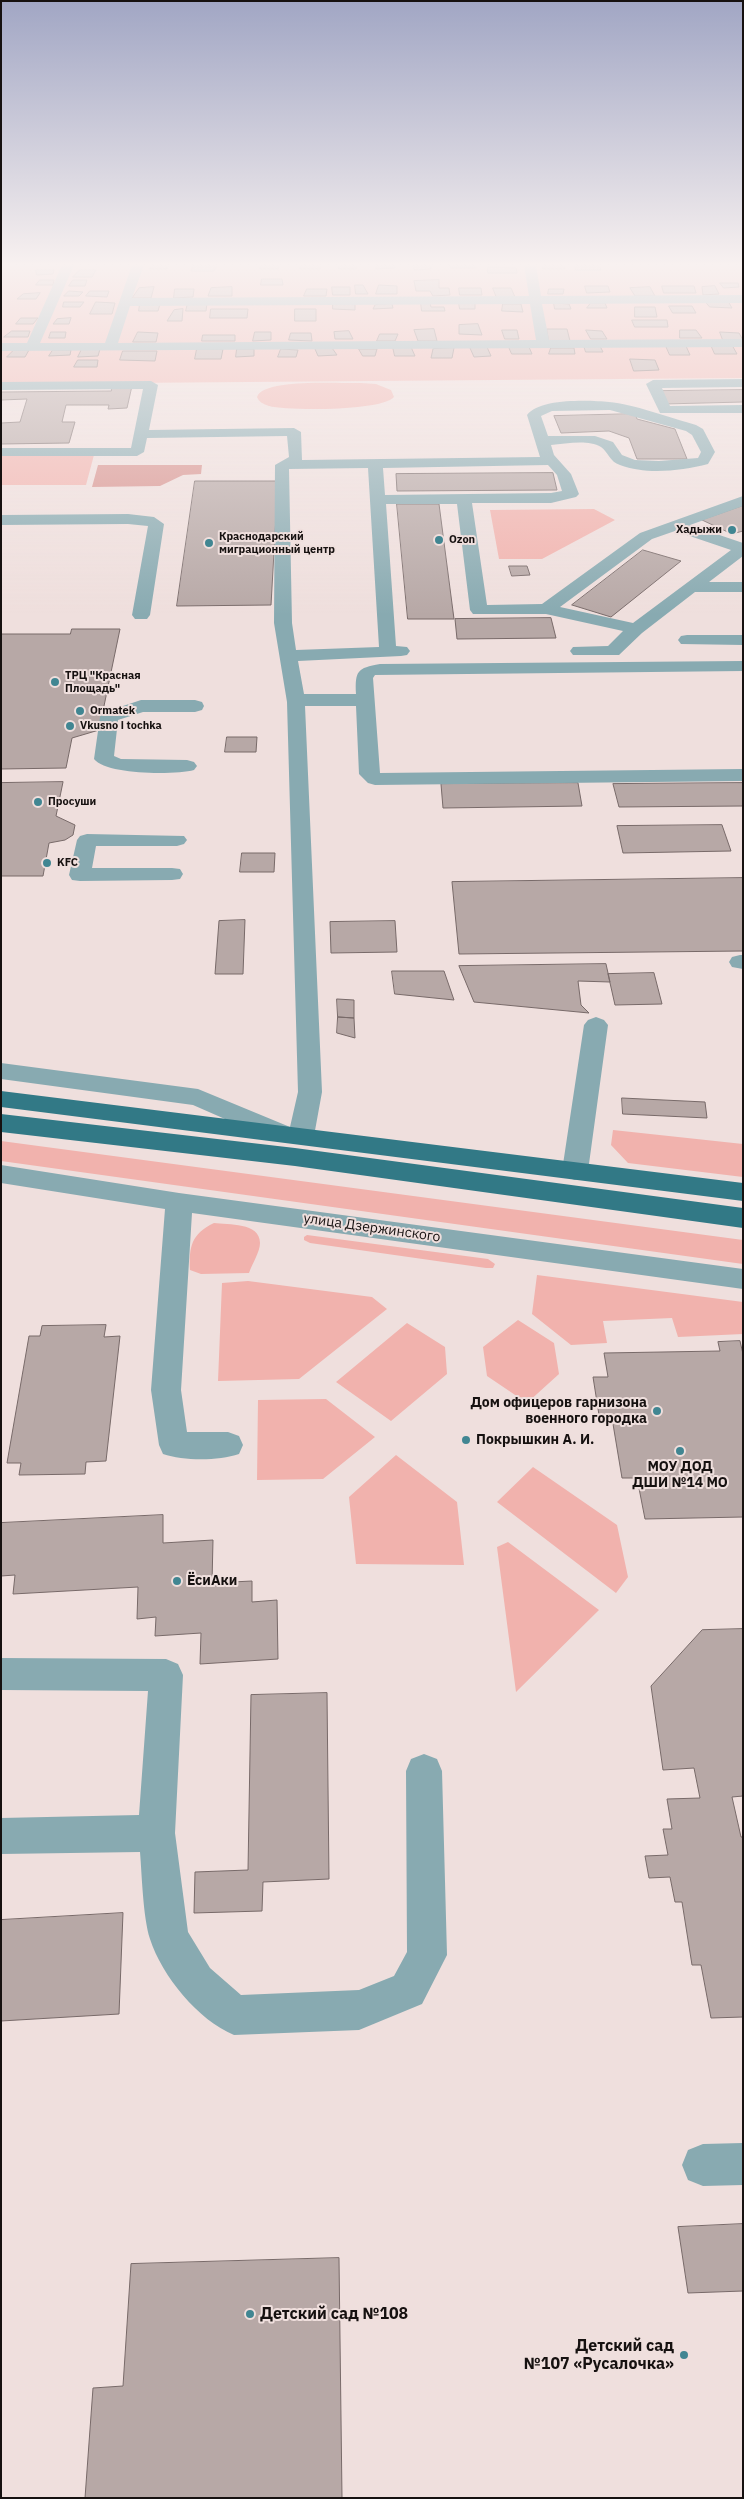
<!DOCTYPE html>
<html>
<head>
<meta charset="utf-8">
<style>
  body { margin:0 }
  #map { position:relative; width:744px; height:2499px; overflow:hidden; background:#efdfdd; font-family:"IBM Plex Sans",sans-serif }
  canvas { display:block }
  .frame { position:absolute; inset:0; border:2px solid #161110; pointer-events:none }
</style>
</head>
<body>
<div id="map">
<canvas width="744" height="2499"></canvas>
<div class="frame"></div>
</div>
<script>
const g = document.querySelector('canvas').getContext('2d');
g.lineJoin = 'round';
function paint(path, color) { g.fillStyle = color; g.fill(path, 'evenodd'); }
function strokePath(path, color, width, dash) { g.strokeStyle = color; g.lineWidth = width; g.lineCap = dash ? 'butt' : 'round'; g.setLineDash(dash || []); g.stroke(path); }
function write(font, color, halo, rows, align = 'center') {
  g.font = font + ' "IBM Plex Sans",sans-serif'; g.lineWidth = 4; g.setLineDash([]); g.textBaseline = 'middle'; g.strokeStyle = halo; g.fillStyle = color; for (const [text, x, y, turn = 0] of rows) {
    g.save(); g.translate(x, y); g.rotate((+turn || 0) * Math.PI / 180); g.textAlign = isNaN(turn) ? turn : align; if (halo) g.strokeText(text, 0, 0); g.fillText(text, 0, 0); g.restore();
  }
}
paint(new Path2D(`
  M1,265H743V378L1,384Z
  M361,383L376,384L391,390L394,397C383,411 287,411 269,406C263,404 259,402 257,397C263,378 342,384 361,383Z
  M1,455H94L86,485H1Z
  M594,509L615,520L542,559H499L490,510Z
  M613,1130L743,1144V1177L628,1163L611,1145Z
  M1,1141L743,1240V1264L1,1161Z
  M214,1223C228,1225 260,1222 260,1243C260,1252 252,1264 249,1273L201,1274L190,1270C189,1247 191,1234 214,1223Z
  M307,1235L488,1259L495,1264L493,1268H486L310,1243L304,1240V1237Z
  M537,1275L743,1302V1334L678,1337L672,1318L603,1321L607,1343L571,1345L532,1314Z
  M248,1281L372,1297L387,1309L299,1379L218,1381L222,1283Z
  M518,1320L554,1343L559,1374L527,1403L487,1376L483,1347Z
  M407,1323L445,1347L447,1374L391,1421L336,1382Z
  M326,1399L375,1437L323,1479L257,1480L258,1400Z
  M396,1455L457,1502L464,1565L356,1564L349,1497Z
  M533,1467L617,1525L628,1577L616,1593L497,1502Z
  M508,1542L599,1610L516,1692L497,1547Z`), '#f1b2ad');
paint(new Path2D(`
  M98,465H202L201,474L183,475L160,486L92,487Z`), '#d7918d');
const building = new Path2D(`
  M153,265H168L167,269H150Z
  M193,265H217L214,271H192Z
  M261,265H279L278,269H260Z
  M301,265H320V269H300Z
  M339,265H356V269H339Z
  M376,265H395V268L376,269Z
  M413,265H431V269L415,270Z
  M449,265H475L476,268H451Z
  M543,265H564L565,269H543Z
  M575,265H599L601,270H576Z
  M488,267L516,268L517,273H488Z
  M36,270H54L53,274L37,275Z
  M80,270H96L92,277H73Z
  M262,279H282L283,285H261Z
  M40,280H54L53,285H36Z
  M73,280H87L85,286H69Z
  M439,280V288H449L450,295L433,296L430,291H416L414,281Z
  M720,283H738L739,287L724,288Z
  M355,285H363L368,294H356Z
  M379,285L397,286V294H376Z
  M585,286H608L610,292L587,293Z
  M662,286H694L696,293H664Z
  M715,286L719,294L703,295L702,287Z
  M154,287L151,298H132L139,288Z
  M232,287V296H208L211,288Z
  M332,287H350V295H333Z
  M650,287L655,296H635L630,288Z
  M459,288H481L482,295H460Z
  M493,288H511L515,297L497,298Z
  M175,289H194L193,297L174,298Z
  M307,289H327L326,296H304Z
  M549,289H564L563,294H548Z
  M69,291L83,292L79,296H64Z
  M90,291H109L107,297L86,296Z
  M40,293L36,299H17L23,294Z
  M705,301H728L732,308L710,307Z
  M64,302H84L80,307H63Z
  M96,302L115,303L112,314H90Z
  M188,303H207L206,311H186Z
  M333,303H355V310L333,309Z
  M421,303H430L431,307H444L445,311H422Z
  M459,303H475V309H460Z
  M554,303L569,304L571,309H555Z
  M591,303H605L607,308H587Z
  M140,304H160L158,311H139Z
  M392,304L393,308L373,309L375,305Z
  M503,304H521L523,312L502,311Z
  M669,306H692L696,313H673Z
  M635,307H655L657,317H635Z
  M183,309L182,321H167L174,310Z
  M211,309H248L247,318H210Z
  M295,309H316V321H295Z
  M21,318H38L33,324H16Z
  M71,318L69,324H53L57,319Z
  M632,320H667L668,327H635Z
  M478,324L482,335L459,334V325Z
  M434,329L437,341H418L414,330Z
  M547,329H567L570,341H549Z
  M502,330H517L519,339H505Z
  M586,330L602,331L607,339H591Z
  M680,330H696L702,338H680Z
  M12,331H30L28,337H4Z
  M349,331L353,339H335L334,332Z
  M51,332H66L65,338H49Z
  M138,332L158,333L156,342H133Z
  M255,332H271V340L253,341Z
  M720,332L739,333L743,340H723Z
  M291,333H311L312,341L289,340Z
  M380,334H398L395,341H377Z
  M203,335H235V341H202Z
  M711,345H732L737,354H715Z
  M584,346H600L603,352H586Z
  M666,346H686L690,355H670Z
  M393,347H411L415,356H395Z
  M487,347L491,356L474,357L470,348Z
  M509,347H529L532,354H512Z
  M332,348L337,355L318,356L315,349Z
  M454,348L452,358H431L433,349Z
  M551,348H574L575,354H549Z
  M82,349H100L98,356L78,357Z
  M197,349H223L221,359H195Z
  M237,349H254V356L236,357Z
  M281,349L298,350L296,357H278Z
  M359,349H377L375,356H363Z
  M14,350H29L25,357H7Z
  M53,350H71L70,355L49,356Z
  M123,351H157L155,361L120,360Z
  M630,359L655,360L659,370L634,371Z
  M78,360H98L97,367H74Z
  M112,386H132L127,408L108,409L109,405H66L62,422H75L69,443L1,444V423L20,422L27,399L1,400V392L111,391Z
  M743,390V402L664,404L659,391Z
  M635,414L637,419L675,429L687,459H637L629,438L609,431L561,433L554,416Z
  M553,473L557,490L397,491L396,474Z
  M195,481H278L271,605L177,606Z
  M397,504H439L454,619H408Z
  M743,506V531L732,534L702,520Z
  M643,550L681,561L611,617L572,605Z
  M509,566H527L530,575L512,576Z
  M551,618L556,638L457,639L455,619Z
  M72,629H120L99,730L72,738L66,768L1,769V634H70Z
  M227,737H257L256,752H225Z
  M63,782L56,816L75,825L73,835L65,840L49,843L43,876H1V783Z
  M578,783L582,806L443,808L441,784Z
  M743,783V806L619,807L613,784Z
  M722,825L731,851L623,853L617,826Z
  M242,853H275L274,872H240Z
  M743,878V951L459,954L452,882Z
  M245,920L243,974H215L219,921Z
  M395,921L397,952L331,953L330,922Z
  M606,964L610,982L578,981L581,1005L589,1013L474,1002L459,966Z
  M392,971H444L454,1000L395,994Z
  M654,973L662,1004L615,1005L608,974Z
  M337,999L354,1000V1018L338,1017Z
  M338,1017L354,1018L355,1038L337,1033Z
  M622,1098L705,1102L707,1118L623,1114Z
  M106,1325L104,1337L120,1336L106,1461L86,1462L85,1474L19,1475L21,1463H7L29,1336H40L42,1326Z
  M740,1341L743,1354V1517L645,1519L637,1478H622L613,1424L599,1415L593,1377H608L604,1353L720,1351L718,1342Z
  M163,1515V1543L213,1540L212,1583L252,1581V1602L277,1600L278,1659L200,1664L201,1633L155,1636L156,1617L137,1619L138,1587L13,1594L15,1575L1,1576V1523Z
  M743,1629V1796L732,1797L741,1837H743V2017L711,2018L701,1965H692L682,1902H675L670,1877L649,1878L645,1856L668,1855L663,1829H672L667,1799L700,1798L694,1768L663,1770L651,1686L702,1630Z
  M327,1693L329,1879L263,1882L262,1911L194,1913L195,1872L248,1870L251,1695Z
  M123,1913L119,2014L1,2021V1920Z
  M743,2224V2291L688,2293L678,2227Z
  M339,2258L342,2498H85L93,2388L123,2386L131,2264Z`);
paint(building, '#b7a8a6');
strokePath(building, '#786a69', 1);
paint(new Path2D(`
  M62,265H74L40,343H105L132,265H144L132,298L529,296L524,265H536L541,296L743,295V303L542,304L549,340L743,339V347L1,351V343H27ZM530,304L536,340L118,343L130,306Z
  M743,379V387L662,388L670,406L743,405V413H660L646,384L653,380Z
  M151,381L158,385L149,430L294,428L301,432L302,460L540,457L527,415C539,398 590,400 609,402C633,404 671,418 696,425L703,429L715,452L708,464C681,471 646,475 620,465C610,462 608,452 601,447C587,439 566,444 551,445L554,455L571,474L579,494L576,497L551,503H472L487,605L542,604L640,533L743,496V506L690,525L743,543V556L709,582H743V592H695L642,633L619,655H573L570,651L573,647L608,646L623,631L546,614H473L470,610L457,504H386L396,646L407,647L410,651L407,655L401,656L298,661L304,694H356C355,671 357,668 380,664L743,661V671L375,675L373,678L380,773L743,769V781L375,785L368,783L359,774L356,706H305L322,1092L314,1136L310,1142C301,1145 297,1141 290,1140C283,1140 281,1142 273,1140L193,1105L1,1079V1063L198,1089L290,1127L298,1092L287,702L274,623L275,465L289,457L287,436L147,438L144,452L137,456H1V448H131L143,389L1,390V382ZM610,410L686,431L692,435L701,452L698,458L659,461L635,460L622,455L613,442L595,436H548L541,416L552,411ZM548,465L557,475L562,491L551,493L385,495L383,468ZM368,468L379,647L296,650L292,623L289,469ZM675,531L731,550L633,623L560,607L652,539Z
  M128,514L154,517L164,524L150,615L147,619H135L132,615L148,526L128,524L1,525V515Z
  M687,635H743V645L681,644L678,640L681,636Z
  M141,700H195L202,702L204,706L202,710L195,712H143L118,720L114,756L121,759L187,760L194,762L197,766L194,770C175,775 106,775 94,759L100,717L102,713Z
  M87,834L184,836L187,840L184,844L177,846H96L92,868H172L180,869L183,874L180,879L172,880L80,881L72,880L69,875L77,840L80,836Z
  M740,955H743V969L732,967L729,962L732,957Z
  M596,1017L604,1020L608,1025L588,1171L584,1177L575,1180L566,1177L562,1171L584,1025L588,1020Z
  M1,1165L179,1193L743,1269V1289L192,1213L181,1390L187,1432H228L239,1436L243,1445L239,1454C218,1461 184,1461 163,1454L159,1445L151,1390L165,1209L1,1183Z
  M1,1658L166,1659L178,1664L183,1675L175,1833L188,1932L210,1968L241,1995L359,1990L394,1976L407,1952L406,1771L411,1759L424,1754L437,1759L442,1771L447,1955L422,2004L359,2030L234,2035C198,2020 162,1976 150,1939C143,1917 142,1876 140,1852L1,1854V1818L139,1815L148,1691L1,1690Z
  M743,2143V2185L703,2186L688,2180L682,2165L688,2150L703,2144Z`), '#88aab1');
paint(new Path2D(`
  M1,1091L743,1183V1201L1,1107Z
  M1,1114L295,1148L743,1208V1228L295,1166L1,1132Z`), '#327986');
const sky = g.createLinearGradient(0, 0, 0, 615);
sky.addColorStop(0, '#a1a6c4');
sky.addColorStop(0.43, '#f8f1f0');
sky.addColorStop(1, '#f8f1f000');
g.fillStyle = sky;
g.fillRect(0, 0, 744, 615);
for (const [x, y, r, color] of [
  [732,530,5,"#418692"],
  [439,540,5,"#418692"],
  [209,543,5,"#418692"],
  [55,682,5,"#418692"],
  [80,711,5,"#418692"],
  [70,726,5,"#418692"],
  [38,802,5,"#418692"],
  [47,863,5,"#418692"],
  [657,1411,5,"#418692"],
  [466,1440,5,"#418692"],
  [680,1451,5,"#418692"],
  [177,1581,5,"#418692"],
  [250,2314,5,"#418692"],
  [684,2355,5,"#418692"]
]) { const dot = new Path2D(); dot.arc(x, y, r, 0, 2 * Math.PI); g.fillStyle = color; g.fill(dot); strokePath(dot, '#efdfdd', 2); }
write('bold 11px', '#161110', '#efdfdd', [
  ["Хадыжи",722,530,"right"],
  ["Краснодарский",219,537],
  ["миграционный центр",219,550],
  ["Ozon",449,540],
  ["ТРЦ \"Красная",65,676],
  ["Площадь\"",65,689],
  ["Ormatek",90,711],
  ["Vkusno i tochka",80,726],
  ["Просуши",48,802],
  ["KFC",57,863]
], 'left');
write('14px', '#161110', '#efdfdd', [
  ["улица Дзержинского",372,1228,8]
]);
write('bold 14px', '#161110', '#efdfdd', [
  ["Дом офицеров гарнизона",647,1403,"right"],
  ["военного городка",647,1419,"right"],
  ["Покрышкин А. И.",476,1440],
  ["МОУ ДОД",680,1467,"center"],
  ["ДШИ №14 МО",680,1483,"center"],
  ["ЁсиАки",187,1581]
], 'left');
write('bold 16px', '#161110', '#efdfdd', [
  ["Детский сад №108",260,2314],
  ["Детский сад",674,2346,"right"],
  ["№107 «Русалочка»",674,2364,"right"]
], 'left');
</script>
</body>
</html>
